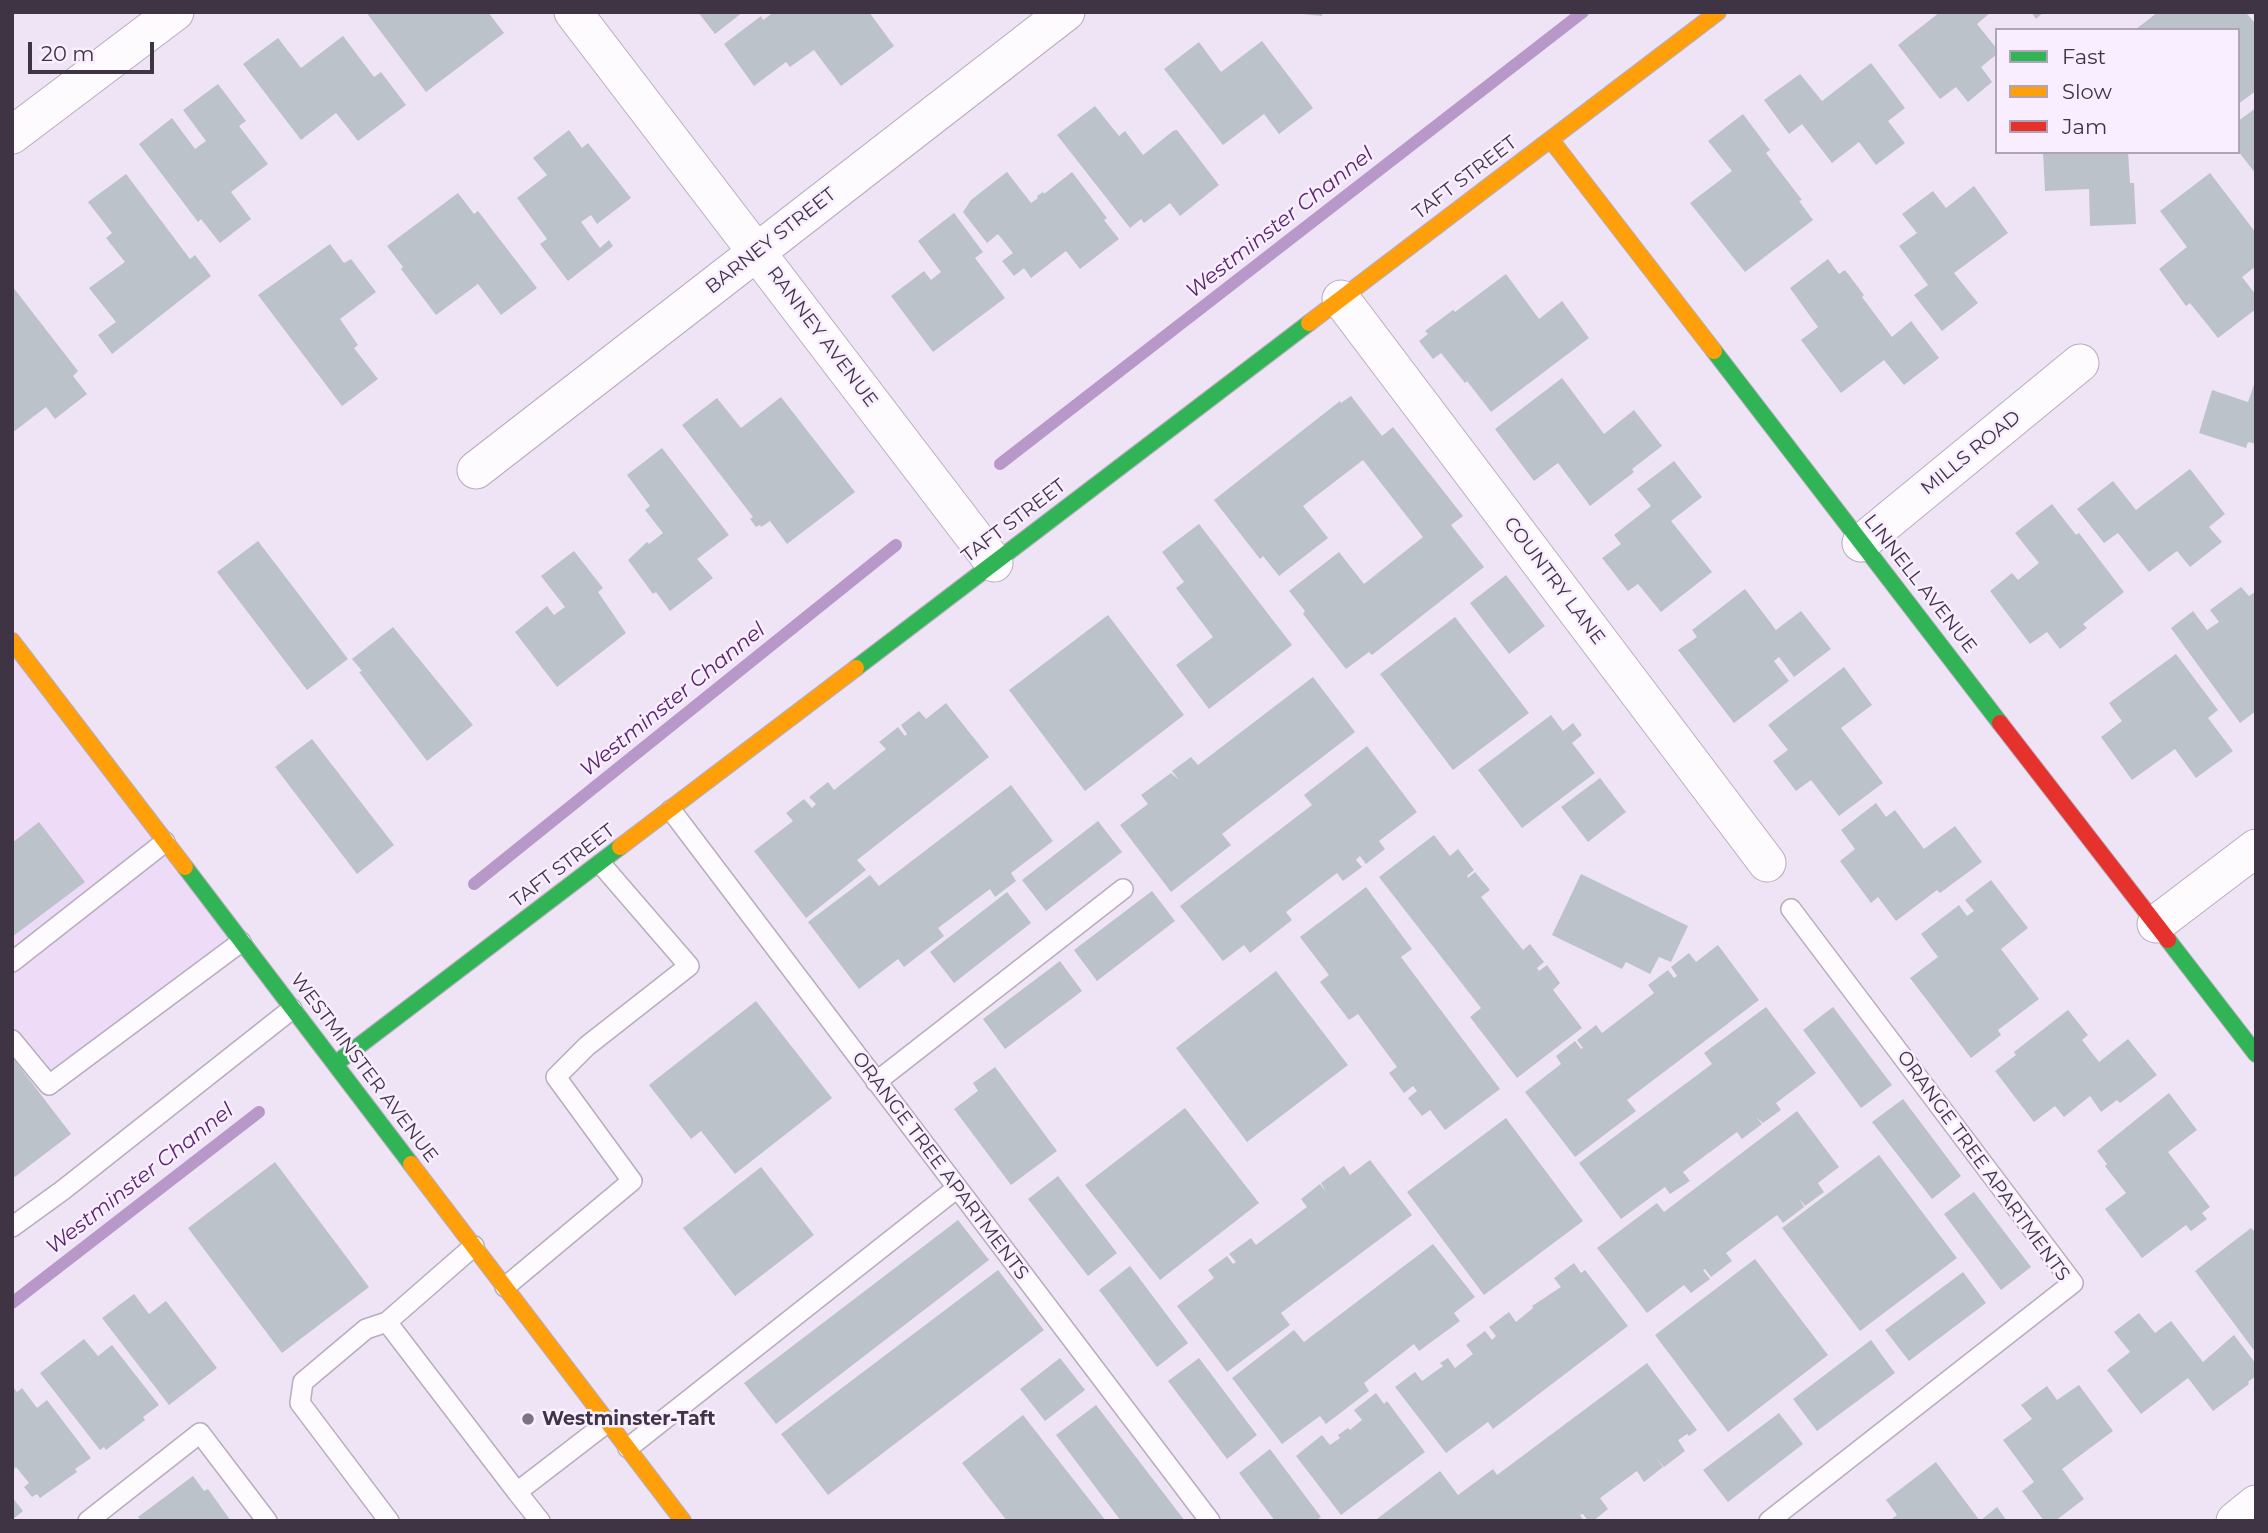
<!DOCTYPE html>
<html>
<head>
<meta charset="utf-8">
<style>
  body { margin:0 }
  #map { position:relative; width:2268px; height:1533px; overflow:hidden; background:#efe4f5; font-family:Montserrat,sans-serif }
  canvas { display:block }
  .frame { position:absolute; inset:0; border:14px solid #3f3444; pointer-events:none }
  .legend { position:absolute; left:1995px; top:28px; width:245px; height:126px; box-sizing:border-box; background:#f9eeff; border:2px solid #afa4b4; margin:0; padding:9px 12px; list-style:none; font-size:21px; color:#3f3444 }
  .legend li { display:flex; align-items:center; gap:14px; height:35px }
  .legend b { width:35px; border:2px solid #afa4b4 }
  .scale { position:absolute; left:28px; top:42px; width:126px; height:32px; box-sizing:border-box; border:4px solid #3f3444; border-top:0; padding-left:9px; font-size:21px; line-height:24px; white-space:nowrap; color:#3f3444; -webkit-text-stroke:5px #f9eeff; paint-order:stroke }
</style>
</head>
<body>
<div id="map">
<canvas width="2268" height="1533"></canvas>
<div class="frame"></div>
<ul class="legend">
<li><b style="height:9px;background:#30b455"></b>Fast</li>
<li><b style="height:9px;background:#ff9f0a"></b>Slow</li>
<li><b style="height:9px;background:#e5322d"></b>Jam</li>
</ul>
<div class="scale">20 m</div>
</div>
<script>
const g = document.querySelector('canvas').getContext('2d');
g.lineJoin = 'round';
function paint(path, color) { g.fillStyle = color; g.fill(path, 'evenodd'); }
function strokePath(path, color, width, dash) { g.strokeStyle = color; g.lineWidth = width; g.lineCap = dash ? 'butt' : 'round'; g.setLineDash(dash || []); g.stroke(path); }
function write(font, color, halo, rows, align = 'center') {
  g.font = font + ' Montserrat,sans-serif'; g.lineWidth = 5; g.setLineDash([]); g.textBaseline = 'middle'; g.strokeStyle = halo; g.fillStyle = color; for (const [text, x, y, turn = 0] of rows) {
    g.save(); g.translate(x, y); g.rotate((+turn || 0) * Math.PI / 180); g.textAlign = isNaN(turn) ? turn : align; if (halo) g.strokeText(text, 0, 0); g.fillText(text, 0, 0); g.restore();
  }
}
paint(new Path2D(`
  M12,644L241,942L12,1114Z`), '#eedbf7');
strokePath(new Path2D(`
  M1000,464L1583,12
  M474,884L896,545
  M12,1303L259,1112`), '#b898c8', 12);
paint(new Path2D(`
  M366,12H488L504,33L426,92Z
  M698,12H743L715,34Z
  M774,12H869L894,46L841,86L814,50L790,67L786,62L754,86L724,44L761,16L763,20Z
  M1303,12H1322V16L1303,14Z
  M1940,12H1991L1977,24L1997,49V54L1981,67L1992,82L1968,102L1956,87L1940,99L1898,45Z
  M2031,12H2044L2036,19Z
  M2158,12H2249L2247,14L2256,24V91L2238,104V30H2135Z
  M343,36L374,77L381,72L406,105L358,141L336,113L301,140L243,64L278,38L301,68Z
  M1262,41L1313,108L1279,134L1264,114L1223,145L1164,69L1199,42L1221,72Z
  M1871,63L1905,108L1888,121L1905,143L1876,165L1859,142L1832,163L1802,124L1789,134L1764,100L1800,74L1822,101Z
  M218,84L246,121L239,126L268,164L231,192L251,219L220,243L201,219L198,222L139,144L172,118L195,149L206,141L183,110Z
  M1095,106L1119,136L1125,131L1143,155L1173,131L1177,130L1219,185L1180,216L1170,203L1144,223L1141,219L1130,228L1057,135Z
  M2256,108V174L2238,151V121Z
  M1743,114L1770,150L1766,153L1802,200L1799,201L1813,220L1745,272L1690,203L1732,171L1708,141Z
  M569,130L582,148L588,143L631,198L597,224L591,215L581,222L600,248L609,240L613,246L568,281L540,244L547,239L517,198L547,175L533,158Z
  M2043,152H2128L2130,183H2134L2136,224L2090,226L2089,189L2045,191Z
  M1007,172L1031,203L1038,198L1037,196L1043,192L1044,194L1072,172L1107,218L1104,220L1119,239L1080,269L1066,251L1031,278L1024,268L1014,276L1002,261L1013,253L998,234L987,243L963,212L971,200Z
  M2210,173L2256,233V266L2242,277L2256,295V309L2218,338L2190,303L2186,306L2159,269L2187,247L2160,211Z
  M126,174L190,259L195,255L211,276L112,354L98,335L116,322L89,288L125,262L106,238L112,233L88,202Z
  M1974,186L2008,233L1954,273L1978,303L1942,331L1914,295L1928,285L1899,246L1917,233L1902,214L1933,191L1946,208Z
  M458,193L474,214L478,211L537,288L501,315L478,284L436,315L401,269L403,267L387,246Z
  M954,213L983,252L975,258L1005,298L933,352L891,296L924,271L931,280L941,272L918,241Z
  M330,244L344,263L351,259L376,292L340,319L358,345L354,348L378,379L342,406L258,295Z
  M1828,259L1839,274L1845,270L1864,295L1862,297L1892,337L1911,321L1939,358L1904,385L1884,360L1841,393L1801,340L1818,327L1790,288Z
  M1506,274L1539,319L1562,301L1589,338L1491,412L1467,381L1465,383L1441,353L1433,359L1419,341L1428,334L1425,331L1453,310L1455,312Z
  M12,286L78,371L73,376L87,394L55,419L46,407L12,433Z
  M1562,378L1604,434L1634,410L1662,446L1632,469L1634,472L1590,506L1558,463L1534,481L1495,429Z
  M2256,379V444L2248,442L2246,448L2199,433L2212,390L2248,402Z
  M1351,396L1382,436L1393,427L1463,516L1451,525L1484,567L1372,655L1369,652L1346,669L1303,614L1305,611L1289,591L1339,552L1364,584L1423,537L1363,460L1303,506L1328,538L1279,576L1263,556L1260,559L1214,500L1340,401L1341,403Z
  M781,397L855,492L787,544L770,521L761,527L760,525L756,527L750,519L753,517L682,425L717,398L741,428Z
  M662,448L729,535L697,559L713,578L670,611L656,592L653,594L628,560L647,542L649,544L663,533L645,510L650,506L627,475Z
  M1674,461L1702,497L1671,521L1712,572L1661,612L1638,584L1628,591L1602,558L1621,544L1614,535L1651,506L1637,489Z
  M2190,469L2225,514L2209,527L2222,542L2190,567L2177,551L2149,572L2118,533L2104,543L2077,509L2113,481L2136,510Z
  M2052,504L2076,535L2079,533L2124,592L2083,624L2087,628L2060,649L2047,632L2030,644L1990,591L2012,573L2018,580L2039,563L2015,533Z
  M1199,524L1292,645L1209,709L1176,665L1213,637L1176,588L1184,582L1162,552Z
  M258,541L348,659L307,690L217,572Z
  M574,551L603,588L598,592L626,633L557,687L515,632L547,606L554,615L565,607L541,576Z
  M1506,575L1545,626L1509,654L1470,603Z
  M2241,587L2249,596L2256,591V711L2240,723L2171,628L2193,611L2207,630L2219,622L2210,610Z
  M1745,589L1776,630L1801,611L1831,649L1794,677L1779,657L1774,661L1789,681L1734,723L1678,650L1697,637L1692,630Z
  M1108,615L1184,715L1085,791L1009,690Z
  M1455,617L1529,713L1453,770L1380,674Z
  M393,627L473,725L427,761L359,672L362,671L352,659Z
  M2176,654L2218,710L2208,718L2233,751L2196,778L2175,749L2132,780L2101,737L2122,721L2109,703Z
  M1844,667L1872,705L1841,728L1883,783L1839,816L1811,780L1796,791L1773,761L1788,750L1768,725Z
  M1313,677L1355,732L1222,834L1231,845L1171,892L1120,825L1148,804L1141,795L1171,773L1179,780L1172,771L1191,757L1198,765Z
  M946,703L989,757L857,860L866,870L806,918L754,851L793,821L786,813L804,799L812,808L816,804L809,797L828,782L834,790L886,749L879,742L898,727L905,736L907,734L901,725L919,711L926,719Z
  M1551,715L1563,731L1573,723L1582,735L1572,743L1595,773L1522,828L1478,770Z
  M312,739L394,845L357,874L275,767Z
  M1367,746L1417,812L1379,841L1385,849L1366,864L1360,856L1356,860L1362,867L1343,881L1337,873L1286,912L1292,920L1250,953L1244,945L1223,961L1180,906L1312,805L1304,795Z
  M1600,778L1626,812L1588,842L1561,807Z
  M1011,785L1053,841L1011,873L1016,881L995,897L990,889L938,928L944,936L904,967L898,959L859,989L808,922L870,875L879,886Z
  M1876,803L1886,817L1895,810L1924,849L1955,826L1982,862L1940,893L1937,890L1896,921L1878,897L1871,903L1840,861L1855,849L1841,830Z
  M1098,821L1122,852L1046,911L1022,880Z
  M39,822L85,882L12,937V843Z
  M1434,835L1450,856L1458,849L1474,870L1467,876L1468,878L1475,872L1490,890L1481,897L1523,950L1530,944L1544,962L1537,968L1539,971L1547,965L1560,983L1553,990L1582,1028L1517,1078L1470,1017L1481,1008L1379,877Z
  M1581,874L1688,926L1671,962L1659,957L1650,974L1626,962L1622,969L1552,935Z
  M1991,880L2028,928L2001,949L2039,999L1998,1030L2001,1035L1971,1058L1910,978L1938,957L1921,934L1959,905L1967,916L1974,911L1965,900Z
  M1366,887L1412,949L1401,957L1500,1089L1445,1130L1430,1110L1422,1116L1408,1098L1417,1091L1413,1086L1404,1093L1389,1073L1397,1067L1358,1014L1349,1020L1320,982L1329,975L1300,937Z
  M1152,891L1175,921L1097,981L1074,950Z
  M1007,892L1031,923L954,983L930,952Z
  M1718,945L1759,1000L1627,1100L1636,1111L1575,1157L1525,1092L1561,1064L1556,1056L1575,1041L1581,1049L1583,1048L1577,1040L1596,1025L1602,1033L1654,993L1648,985L1668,970L1674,978L1677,976L1671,967L1689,953L1696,962Z
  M1060,961L1082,991L1005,1049L983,1019Z
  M1276,971L1348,1065L1247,1142L1176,1048Z
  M756,1001L832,1098L735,1174L701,1131L691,1139L649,1085Z
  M1766,1007L1816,1073L1776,1103L1781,1110L1763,1123L1756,1117L1762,1124L1742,1139L1737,1132L1683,1172L1690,1181L1670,1194L1665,1187L1621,1219L1579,1163L1712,1064L1704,1053Z
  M1833,1007L1892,1085L1861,1108L1803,1030Z
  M2068,1010L2088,1035L2082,1040L2099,1062L2128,1039L2157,1075L2120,1103L2117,1100L2101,1112L2090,1096L2064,1117L2055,1106L2034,1122L1995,1071L2016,1055L2014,1052Z
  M12,1057L71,1134L12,1179Z
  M995,1067L1057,1151L1011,1185L954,1109L978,1091L973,1083Z
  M2169,1093L2197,1130L2168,1152L2210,1207L2202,1213L2207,1219L2191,1231L2186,1225L2142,1258L2105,1209L2126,1193L2105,1166L2107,1164L2097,1151Z
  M1903,1099L1961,1176L1932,1199L1872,1122Z
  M1185,1108L1259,1203L1160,1280L1085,1185Z
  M1797,1111L1839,1167L1818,1183L1824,1192L1805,1206L1799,1198L1804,1207L1783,1223L1777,1215L1726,1253L1732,1261L1711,1277L1705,1269L1703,1270L1710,1279L1691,1293L1684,1285L1647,1313L1597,1248L1657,1203L1664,1212Z
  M1506,1118L1583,1221L1484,1295L1407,1192Z
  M1879,1155L1957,1258L1860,1331L1782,1228Z
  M1370,1160L1412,1215L1281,1313L1290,1325L1227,1372L1177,1306L1214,1278L1208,1270L1227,1256L1233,1264L1236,1262L1229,1254L1251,1238L1256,1245L1307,1207L1301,1199L1320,1184L1326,1192L1321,1183L1344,1166L1350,1175Z
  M275,1162L369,1287L282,1353L188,1228Z
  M761,1167L814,1235L735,1296L683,1228Z
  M1058,1176L1117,1253L1088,1276L1028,1199Z
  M1974,1192L2031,1267L2001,1290L1944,1214Z
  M958,1220L989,1260L776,1424L744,1383Z
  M2251,1228L2256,1233V1353L2195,1271Z
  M1433,1244L1475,1297L1454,1313L1460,1321L1419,1351L1414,1344L1364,1383L1369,1391L1326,1424L1320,1416L1282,1444L1232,1378L1294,1330L1304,1342Z
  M1755,1259L1828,1355L1728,1432L1655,1335Z
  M1574,1263L1581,1273L1585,1270L1628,1326L1493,1429L1488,1422L1446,1453L1395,1387L1415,1372L1422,1381L1443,1366L1440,1363L1448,1358L1455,1368L1473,1354L1466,1345L1485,1331L1492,1340L1496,1336L1489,1327L1509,1312L1516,1322L1533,1308L1532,1306L1561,1287L1554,1278Z
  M1130,1266L1188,1343L1157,1367L1099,1290Z
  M998,1270L1044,1330L828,1495L781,1434Z
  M1963,1272L1986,1303L1909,1361L1885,1330Z
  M134,1294L149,1314L166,1301L217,1368L169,1405L102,1318Z
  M2139,1313L2155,1333L2171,1321L2203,1362L2234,1335L2256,1364V1376L2248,1382L2249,1384L2213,1411L2188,1378L2141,1414L2107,1370L2130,1352L2114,1332Z
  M84,1339L98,1356L112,1345L159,1405L143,1417L145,1420L106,1450L104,1447L100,1450L40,1373Z
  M1871,1340L1895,1373L1817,1431L1793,1399Z
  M1060,1358L1085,1390L1045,1421L1020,1389Z
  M1199,1358L1257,1435L1227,1459L1168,1381Z
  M1647,1363L1697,1430L1689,1436L1687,1434L1678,1440L1685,1451L1664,1467L1656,1458L1663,1467L1644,1482L1637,1471L1600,1498L1608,1509L1593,1521H1588L1583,1514L1580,1515L1584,1521H1378L1377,1519L1440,1471L1458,1495L1493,1469L1497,1475Z
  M2079,1385L2113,1431L2062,1469L2084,1499L2055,1521H2044L2022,1491L2034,1482L2003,1440L2032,1419L2021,1405L2047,1386L2057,1400Z
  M12,1386L17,1392L22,1388L37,1408L47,1400L91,1458L75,1469L77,1472L40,1498L37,1494L32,1497L24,1487L29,1483L16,1467L12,1471Z
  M1376,1393L1384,1404L1387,1401L1425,1452L1341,1515L1296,1456L1322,1435L1330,1445L1340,1438L1338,1435L1348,1428L1350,1430L1362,1420L1354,1410Z
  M1096,1405L1185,1521H1121L1056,1435Z
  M1779,1413L1803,1444L1728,1502L1703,1470Z
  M1023,1415L1106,1521H1007L962,1463Z
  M1270,1449L1321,1517L1316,1521H1275L1239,1473Z
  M1936,1462L1980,1521L1997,1507L2007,1521H1889L1897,1515L1886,1500Z
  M193,1476L204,1491L208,1489L231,1521H142L138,1517Z
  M12,1497L23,1511L12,1520Z`), '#bbc2ca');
const lane = new Path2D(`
  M671,810L1210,1521
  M12,962L165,842
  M12,1040L49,1085L241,942
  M876,1082L1123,889
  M12,1227L63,1190L292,1009
  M474,1246L387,1322L517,1492L608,1422
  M505,1287L632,1181L556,1077L587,1046L689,966L601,864
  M387,1322L366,1329L303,1382L300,1403L389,1521
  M628,1448L957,1188
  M517,1492L540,1521
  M88,1521L200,1433L267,1521
  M1769,1521L2073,1283L1791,909`);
const street = new Path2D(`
  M573,12L994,563
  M12,135L175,12
  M1341,299L1767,863
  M476,470L1066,12
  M1861,543L2080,363
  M2156,924L2256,848
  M2235,1521L2256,1504`);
const fast = new Path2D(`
  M1714,351L2000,723
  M856,668L1309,323
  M185,867L411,1164
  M2168,940L2256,1054
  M335,1064L620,847`);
const slow = new Path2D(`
  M1551,140L1714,351
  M1309,323L1718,12
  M12,641L185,867
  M620,847L856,668
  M411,1164L683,1521`);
const jam = new Path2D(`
  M2000,723L2168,940`);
strokePath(lane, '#b7adbc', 22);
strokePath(street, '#b7adbc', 39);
strokePath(fast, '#b7adbc', 18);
strokePath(slow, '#b7adbc', 18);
strokePath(jam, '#b7adbc', 18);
strokePath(lane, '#fdfbfe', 19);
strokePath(street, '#fdfbfe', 37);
strokePath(fast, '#30b455', 16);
strokePath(slow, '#ff9f0a', 16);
strokePath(jam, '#e5322d', 16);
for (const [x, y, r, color] of [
  [528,1419,7,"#7d7282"]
]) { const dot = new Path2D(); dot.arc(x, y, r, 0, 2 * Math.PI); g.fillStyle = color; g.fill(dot); strokePath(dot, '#f9eeff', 2.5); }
write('19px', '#3f3444', '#f9eeff', [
  ["TAFT STREET",1465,178,-37],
  ["BARNEY STREET",771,241,-38],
  ["RANNEY AVENUE",822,337,53],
  ["MILLS ROAD",1971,453,-39],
  ["TAFT STREET",1014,521,-37],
  ["COUNTRY LANE",1554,581,53],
  ["LINNELL AVENUE",1920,584,52],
  ["TAFT STREET",563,866,-37],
  ["WESTMINSTER AVENUE",364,1068,53],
  ["ORANGE TREE APARTMENTS",940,1166,53],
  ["ORANGE TREE APARTMENTS",1983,1166,54]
]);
write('bold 19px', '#3f3444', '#f9eeff', [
  ["Westminster-Taft",542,1419]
], 'left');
write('italic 21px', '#59236d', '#f9eeff', [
  ["Westminster Channel",1280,223,-38],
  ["Westminster Channel",673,700,-39],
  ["Westminster Channel",140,1179,-38]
]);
</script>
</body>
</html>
